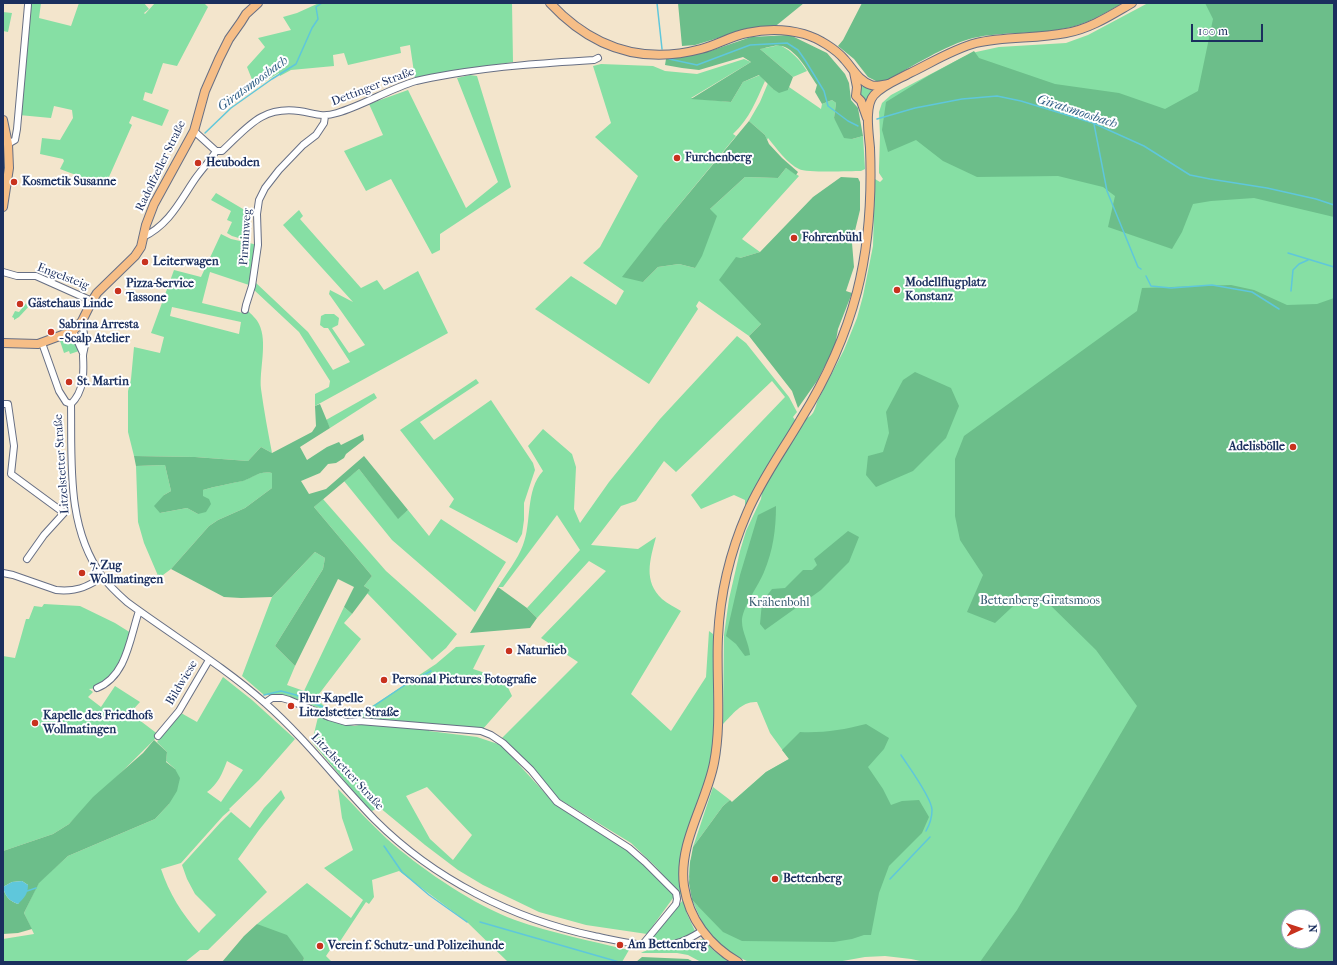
<!DOCTYPE html>
<html>
<head>
<meta charset="utf-8">
<style>
	body { margin:0 }
	#map { position:relative; width:1337px; height:965px; overflow:hidden; background:#f3e5cc; font-family:"IM FELL French Canon",serif }
	canvas { display:block }
	.frame { position:absolute; inset:0; border:4px solid #1b2f5e; pointer-events:none }
	.north { position:absolute; left:1281px; top:909px; width:40px; height:40px; box-sizing:border-box; background:#fff; border:1px solid #a4acbf; border-radius:50%; rotate:87deg; font-size:11px; font-weight:700; line-height:16px; text-align:center; color:#1b2f5e }
	.north::after { content:''; display:block; margin:auto; width:14px; height:18px; background:#c8321e; clip-path:polygon(50% 0,100% 100%,50% 72%,0 100%) }
	.scale { position:absolute; left:1191px; top:24px; width:72px; height:18px; box-sizing:border-box; border:2px solid #1b2f5e; border-top:0; padding-left:5px; font-size:12px; line-height:14px; white-space:nowrap; color:#1b2f5e; -webkit-text-stroke:3px #fff; paint-order:stroke }
</style>
</head>
<body>
<div id="map">
<canvas width="1337" height="965"></canvas>
<div class="frame"></div>
<div class="north">N</div>
<div class="scale">100 m</div>
</div>
<script>
const ctx = document.querySelector('canvas').getContext('2d');
ctx.lineJoin = 'round';
function fillPath(path, color) { ctx.fillStyle = color; ctx.fill(path, 'evenodd'); }
function strokePath(path, color, width, dash) { ctx.strokeStyle = color; ctx.lineWidth = width; ctx.lineCap = dash ? 'butt' : 'round'; ctx.setLineDash(dash || []); ctx.stroke(path); }
function write(font, color, halo, rows, align = 'center') {
  ctx.font = font + ' "IM FELL French Canon",serif'; ctx.lineWidth = 4; ctx.setLineDash([]); ctx.textBaseline = 'middle'; ctx.strokeStyle = halo; ctx.fillStyle = color; for (const [text, x, y, turn = 0] of rows) {
    ctx.save(); ctx.translate(x, y); ctx.rotate((+turn || 0) * Math.PI / 180); ctx.textAlign = isNaN(turn) ? turn : align; if (halo) ctx.strokeText(text, 0, 0); ctx.fillText(text, 0, 0); ctx.restore();
  }
}
const green = new Path2D(`
	M29 3H41L39 18 71 26 79 3H144L149 9 144 13 145 14 155 3H204L208 7 177 66 163 63 152 94 145 92 143 100 169 110 162 126 132 116 129 123 132 125 105 186 60 169 64 161 63 159 40 154 42 138 60 140 73 118 72 110 54 106 51 118 19 115Z
	M319 3H512L513 62 481 67 415 79 410 45 400 47 401 53 348 65 344 53 333 55 334 66 291 70 280 76 279 73 255 87 247 67 265 47 258 38 291 30 283 17 297 13Z
	M1148 3H1334V934L1309 962H925L911 959 885 956 865 957 837 962H749L734 955 717 941 703 924 692 900 698 906 695 887 689 877 690 861 717 819 732 802 766 772 789 759 770 733 757 702C742 701 733 714 723 724L724 635 729 599 740 551 746 531 761 499 762 492 805 419C813 416 815 410 817 402L844 350 857 318 863 296 873 246 875 179 880 182 883 179 879 173V168L880 136 879 112 882 103 891 95 963 57 976 52 999 47 1066 43 1088 35ZM1289 917H1313V941H1289Z
	M3 12 12 13 8 32 3 31Z
	M780 45C793 52 799 59 807 71L793 77 760 49Z
	M744 59 751 62 691 98 731 102 743 82 760 75 765 81C756 101 750 118 733 134L736 136 665 222 643 282 658 267 679 264 695 268 710 209 745 177 778 178 786 168 799 176 742 239 760 252 740 258 761 324 749 336 699 301 696 306 698 309 649 384 535 309 571 276 616 305 624 291 583 263 600 247 638 176 595 137 611 123 593 66 601 64 653 66 665 71 697 74Z
	M470 75 477 76 511 187 440 234V250L432 254 391 179 366 191 344 151 383 135 369 104 408 90 466 208 498 182 457 78Z
	M768 83 773 89 788 90 789 87 821 109 822 104 832 100 836 103 834 118 852 139 863 136 865 169 861 171C850 171 806 173 799 169 788 164 776 148 768 138L767 140 765 135 749 121 760 102Z
	M858 93a7 7 0 1 1 14 0a7 7 0 1 1-14 0Z
	M216 193 248 212 250 218 242 239 232 236 227 233 232 222 227 220 231 211 211 200Z
	M299 210 303 216 300 219 361 288 377 280 384 290 418 271 448 333 315 406V394L329 387 330 381 299 332 253 289 255 282 308 332 333 370 350 362 328 328H324L320 325 321 316 325 314H334L339 318 338 325 332 328 349 353 365 345 329 294 330 290 353 302 283 225Z
	M221 234 231 239 258 245 252 286 210 272 202 303 243 313 247 310C251 314 257 319 259 324 268 342 259 370 261 389 264 411 268 432 272 453L261 447 248 461 195 457 134 456 128 432V391L131 379 134 347 160 353 164 337 151 333 174 270 201 277ZM172 307 241 322 239 334 170 316Z
	M28 301 32 303 19 317 14 320V318L12 317 15 311 19 312Z
	M737 336 746 343 789 397 797 412 793 417 797 423 745 510V500L734 495 701 509 691 495 785 397 772 381 676 472 664 461 636 501 621 506 591 545 638 549 656 537C650 560 643 581 662 599 668 604 675 607 681 611L631 694 671 731 706 677 709 631 713 634 714 740 711 761 681 876V895L655 866 631 843 559 799 532 769 500 740 578 662 541 638 606 571 589 561 537 618 527 608 580 550 557 515 503 587H498C506 574 518 559 523 545 532 523 525 490 543 471L528 446 543 429 572 454 576 467 574 509 580 523 609 482 660 419Z
	M70 337 74 338 79 351 70 354 69 351 64 353 60 341Z
	M476 379 479 383 420 422 434 440 491 400 533 463 535 470 524 503V520L522 534 517 543 449 507 454 499 400 430Z
	M374 393 377 398 330 428 326 420Z
	M165 465 171 491 164 495 160 513 187 508 198 514 203 496V490C216 486 229 484 242 481 255 477 257 471 272 473V488L245 508 218 520 209 526 171 569 159 578 144 543 138 522 136 466Z
	M359 469 398 518 408 510 429 536 441 519 506 562 475 612 392 540 344 481Z
	M323 499 386 571 457 634 446 648 432 660 367 593 370 590 364 586 372 576 314 507Z
	M315 552 325 558 323 569 275 646 295 666 287 685 304 691 344 607 352 614 344 623 361 639 316 698 325 707 323 711C302 699 288 695 264 695L242 676 272 597Z
	M44 604 80 606 115 623 131 633 120 667 97 688 89 689 93 692 88 697 101 707 115 686 140 702 130 713 159 735 69 824 53 834 3 851V656L15 658 26 619H29L34 606 42 607Z
	M485 645 473 669 504 679 512 696 482 730 429 729V731L477 737 501 745 554 803 628 850 674 893 673 898 647 934 586 925 539 912 483 885 458 870 425 845 379 807 372 811 364 804 312 742 318 717 354 726 364 724 360 714 436 664 456 647ZM427 787 472 835 453 860 430 839 406 796Z
	M223 677 252 700 295 739 259 780 229 809 230 810 223 816 181 863 161 869C169 893 182 914 199 933L201 930 216 915 195 894 187 879 182 865 221 822 231 812 250 828 264 808 281 790 285 798 259 830 238 859 267 892 208 950H200L185 962H3V939L34 934 24 913 39 882 68 856 155 819 169 804 175 769 166 761 167 752 157 742 181 713 197 722ZM227 761 243 770 221 802 207 792C218 784 222 774 227 761Z
	M713 787 730 800 723 806 693 847Z
	M338 789C356 807 374 828 394 845 426 872 474 905 515 920 552 933 590 941 629 950L622 962H508L467 922 399 871 372 880 374 897 369 904 366 902 335 949 332 947 326 956 332 962H303L304 958 257 924 307 883 351 918 363 900 324 868 353 850 342 818Z
	M683 900 687 914 695 931 689 938 663 943 650 941 657 930Z
	M703 939 713 950 729 962H701L688 955 677 953H641C650 947 665 951 675 949 685 947 693 941 703 939Z`);
const forest = new Path2D(`
	M678 3H804L772 29H748L695 45 682 46Z
	M862 3H1123C1105 13 1087 24 1067 28 1036 35 1004 31 973 38 946 45 911 67 886 81L880 83 868 77 854 59 838 46 843 40Z
	M1205 3H1334V217L1254 198 1211 201 1193 204 1182 232 1172 249 1108 227 1115 196 1103 187 1058 176 977 177 943 161 916 140 888 152 882 130 886 102 928 76 974 51 979 58 1055 84 1119 93 1165 109 1198 91 1213 19Z
	M790 35 827 53 845 74 849 83 851 100 858 108 863 136 852 139 844 138 834 118 836 103 832 100 822 104 815 92 817 85C808 72 798 51 782 46 776 44 766 48 760 49L793 77 788 90 779 93 773 89 759 75 743 82 731 102 691 99 751 62 743 57 699 70 682 68 665 65 666 59 710 51 751 37Z
	M749 121 765 135 769 144 782 158 798 172 796 175 786 168 778 178 745 177 710 209 717 216 702 256 695 268 679 264 658 267 643 282 622 277 665 222Z
	M841 177 858 178 860 182V210L852 243 854 267 846 291 852 293 838 329 835 346 817 381 798 408 792 391 749 336 761 324 719 280 736 257 740 258 760 252 813 197Z
	M1231 285 1254 290 1287 305 1317 304 1334 298V962H980L1017 910 1137 706 1096 650 1045 600 1025 595 995 623 967 612 983 575 960 540 955 516V459L964 436 1137 311 1142 288ZM1289 917H1313V941H1289Z
	M915 372 951 388 959 406 946 438 913 471 876 487 866 475 868 456 883 452 889 433 886 412 903 380Z
	M320 404 330 428 300 447 307 460 327 447 339 442 341 445 363 434 364 440 346 454 344 458 336 463 328 464 320 473 301 481 309 494 326 489 364 456 408 510 398 519 359 469 314 507 372 576 364 586 370 590 352 614 344 607 354 587 338 579 295 666 275 646 323 569 325 558 315 552 272 597 241 598 224 597 171 569 209 526 218 520 245 508 272 488V473C258 471 255 477 243 481 229 484 216 486 203 490V496L209 499 211 504 206 512 198 514 187 508 160 513 154 506 164 495 171 491 165 465 136 466 134 456 195 457 248 461 261 447 272 453 312 432 316 426 315 406Z
	M776 506C776 529 773 551 764 572 759 585 741 609 742 622 742 632 749 643 750 655L745 656 736 644 726 636 740 575 758 515Z
	M848 531 859 537 849 562 821 590 765 630 760 624 762 602 772 589 785 588 803 570H812L817 565 814 559Z
	M498 587 527 608 537 618 530 628 470 633Z
	M866 724 889 738 884 749 868 767 883 789 891 805 902 801 919 800 929 817 922 833 889 866 879 893 871 935H864L852 939 834 942 742 941 723 932 692 900 689 883 690 863 693 847 723 806 730 800 732 802 766 772 789 759 782 750 800 732C823 733 843 730 866 724Z
	M154 740 167 752 166 762 175 769 180 778 177 791 169 804 155 819 68 856 39 883 24 913 32 929 18 933 3 934V887C5 896 9 901 18 904L28 885 22 881 12 882 3 887V851L53 834 69 824 93 797 143 753Z
	M257 924 287 935 304 958 303 962H222L244 936Z
	M642 957 688 959 694 962H636Z`);
const water = new Path2D(`
	M22 881 28 885C28 894 24 898 18 904 9 901 5 896 3 887L12 882Z`);
const stream = new Path2D(`
	M657 3 662 49
	M669 59 697 65 750 45 787 43 798 50 805 60 824 91 828 106 848 121 858 126
	M877 119 915 108 962 99 997 96 1021 101 1093 123 1144 146 1190 175 1210 179 1267 188 1316 199 1334 205
	M1094 124 1107 191 1138 267 1141 269
	M205 133 231 108 272 79 296 64 312 28 318 19 316 7 322 3
	M1288 253 1334 267
	M1146 276 1151 286 1171 288 1212 285 1252 292 1279 309
	M1291 291 1293 270 1299 264 1308 260
	M264 695 281 691 296 695 332 711 350 717
	M362 714 405 685 431 671
	M901 755C908 766 932 798 932 810 932 818 930 824 926 831
	M384 846 402 872 429 895 467 922
	M890 879 930 837
	M27 891 36 888
	M480 922 619 962`);
const minor = new Path2D(`
	M194 131 216 151
	M8 144 15 140 17 129 28 5
	M143 237C169 225 180 201 195 179 202 169 210 161 216 151H222C247 128 261 106 299 111 314 113 321 118 337 113 364 105 389 89 416 81 428 78 440 76 452 74 499 66 546 63 594 60L598 58
	M3 272 17 276H36L92 301
	M245 310 246 305 252 286 258 245 257 214 259 200 265 188 279 170 303 145 316 135 324 123 325 116
	M73 331 83 353
	M42 343 59 391 66 402 71 404
	M3 404H8L14 446 11 474 64 513
	M71 404C72 461 66 527 102 576 109 586 118 594 127 602 173 636 222 665 265 703 305 738 338 782 375 820 434 879 513 919 594 936 619 941 653 950 677 943 686 941 694 936 702 931
	M71 404C84 391 84 374 83 356 83 352 85 348 85 344 85 337 83 329 82 321
	M27 559 44 535 64 513
	M3 573 13 575 56 590C74 592 88 588 102 576
	M97 688C127 676 130 637 139 611
	M265 703 272 698H282L289 700 329 717 346 722 359 721 481 731 491 735 503 743 531 770 557 802 629 848 645 862 676 893 677 899 676 904 643 944
	M158 736 179 711 209 660`);
const major = new Path2D(`
	M550 3C591 47 641 65 701 49 717 45 731 36 747 33 765 29 786 29 804 34 818 38 836 49 845 60 853 69 859 81 871 85 875 87 883 85 888 84
	M854 72 857 87 856 96 861 101 867 118
	M3 120 8 144 9 168 3 207
	M3 343 38 344 73 331 82 321 92 301 97 293 135 256 141 247 146 225 154 204 194 131 205 91 219 59 229 39 241 22 246 14 258 3
	M738 962C709 945 689 919 684 886 678 843 706 804 714 763 722 722 716 679 718 637 720 595 730 552 747 513 761 480 783 450 801 419 826 379 845 338 857 292 869 245 872 197 870 148 869 135 864 106 874 95 883 85 899 79 910 73 931 63 953 49 976 43 1005 36 1036 39 1066 33 1090 29 1111 15 1132 3`);
const markers = [
	[677,158,4,"#c8321e"],
	[198,163,4,"#c8321e"],
	[14,182,4,"#c8321e"],
	[794,238,4,"#c8321e"],
	[145,262,4,"#c8321e"],
	[897,290,4,"#c8321e"],
	[118,291,4,"#c8321e"],
	[20,304,4,"#c8321e"],
	[51,332,4,"#c8321e"],
	[69,382,4,"#c8321e"],
	[1293,447,4,"#c8321e"],
	[82,573,4,"#c8321e"],
	[509,651,4,"#c8321e"],
	[384,680,4,"#c8321e"],
	[291,706,4,"#c8321e"],
	[35,723,4,"#c8321e"],
	[775,879,4,"#c8321e"],
	[620,945,4,"#c8321e"],
	[320,946,4,"#c8321e"]
];
const streetNames = [
	["Dettinger Straße",373,87,-21],
	["Radolfzeller Straße",161,166,-64],
	["Pirminweg",246,237,-86],
	["Engelsteig",63,277,21],
	["Litzelstetter Straße",62,464,-94],
	["Bildwiese",182,683,-59],
	["Litzelstetter Straße",347,772,47]
];
const poiNames = [
	["Furchenberg",685,158],
	["Heuboden",206,163],
	["Kosmetik Susanne",22,182],
	["Fohrenbühl",802,238],
	["Leiterwagen",153,262],
	["Modellflugplatz",905,283],
	["Konstanz",905,297],
	["Pizza-Service",126,284],
	["Tassone",126,298],
	["Gästehaus Linde",28,304],
	["Sabrina Arresta",59,325],
	["- Scalp Atelier",59,339],
	["St. Martin",77,382],
	["Adelisbölle",1285,447,"right"],
	["7. Zug",90,566],
	["Wollmatingen",90,580],
	["Naturlieb",517,651],
	["Personal Pictures Fotografie",392,680],
	["Flur-Kapelle",299,699],
	["Litzelstetter Straße",299,713],
	["Kapelle des Friedhofs",43,716],
	["Wollmatingen",43,730],
	["Bettenberg",783,879],
	["Am Bettenberg",628,945],
	["Verein f. Schutz- und Polizeihunde",328,946]
];
const parkNames = [
	["Bettenberg-Giratsmoos",1040,601],
	["Krähenbohl",779,603]
];
const waterNames = [
	["Giratsmoosbach",253,84,-36],
	["Giratsmoosbach",1077,112,18]
];
fillPath(green, '#86dfa4');
fillPath(forest, '#6cbe8a');
fillPath(water, '#5fc7db');
strokePath(stream, '#5fc7db', 1.5);
strokePath(minor, '#676f84', 8);
strokePath(major, '#676f84', 10);
strokePath(minor, '#fff', 6);
strokePath(major, '#f6be87', 8);
for (const [x, y, r, color] of markers) { const dot = new Path2D(); dot.arc(x, y, r, 0, 2 * Math.PI); ctx.fillStyle = color; ctx.fill(dot); strokePath(dot, '#fff', 1.5); }
write('12px', '#1b2f5e', '#fff', streetNames);
write('bold 12px', '#1b2f5e', '#fff', poiNames, 'left');
write('12px', '#365b70', '#fff', parkNames);
write('italic 13px', '#2f5d84', '#fff', waterNames);
</script>
</body>
</html>
